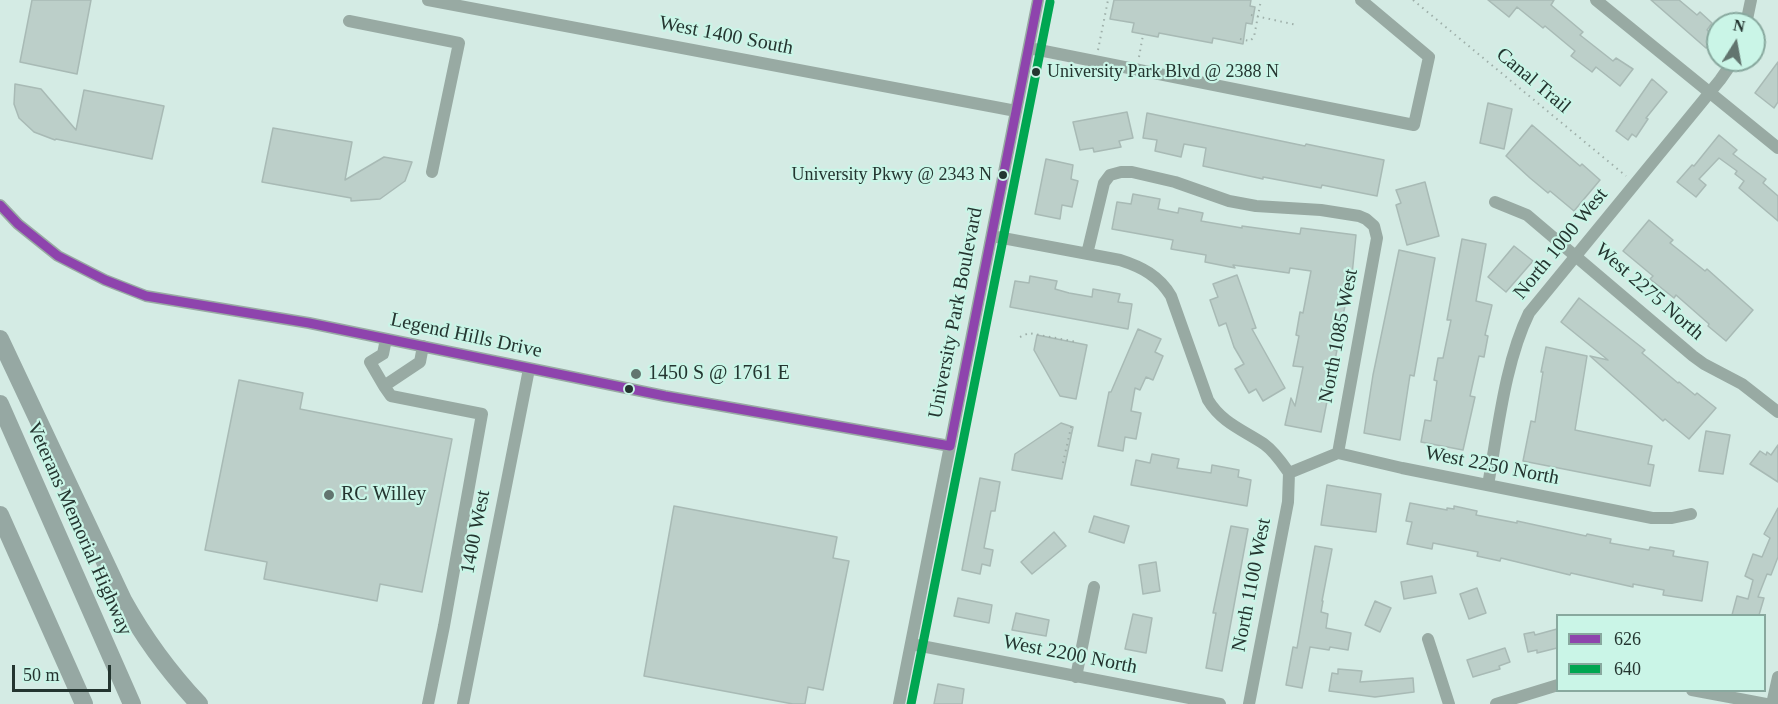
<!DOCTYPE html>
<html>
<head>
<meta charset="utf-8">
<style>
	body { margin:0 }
	#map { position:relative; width:1778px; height:704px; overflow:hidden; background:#d4ebe4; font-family:"Times New Roman",serif }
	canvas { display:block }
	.legend { position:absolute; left:1556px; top:614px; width:210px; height:78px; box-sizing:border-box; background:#caf5e7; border:2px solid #88a89e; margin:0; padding:8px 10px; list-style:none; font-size:18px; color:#243530 }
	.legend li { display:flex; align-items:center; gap:12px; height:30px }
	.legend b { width:30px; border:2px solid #88a89e }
	.north { position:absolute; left:1706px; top:12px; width:60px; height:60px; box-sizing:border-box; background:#caf5e7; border:2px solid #88a89e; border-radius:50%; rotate:11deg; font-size:16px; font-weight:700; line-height:24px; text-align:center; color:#243530 }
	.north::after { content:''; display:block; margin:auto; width:21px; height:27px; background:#62756f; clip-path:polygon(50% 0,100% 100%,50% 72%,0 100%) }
	.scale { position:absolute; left:12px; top:665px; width:99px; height:27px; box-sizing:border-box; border:3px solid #243530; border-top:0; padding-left:8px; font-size:18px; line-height:21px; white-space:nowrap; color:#243530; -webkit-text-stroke:4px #caf5e7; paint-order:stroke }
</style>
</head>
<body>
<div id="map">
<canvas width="1778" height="704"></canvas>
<ul class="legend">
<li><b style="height:8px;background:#8e44ad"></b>626</li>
<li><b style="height:8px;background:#00a651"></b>640</li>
</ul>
<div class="north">N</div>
<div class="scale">50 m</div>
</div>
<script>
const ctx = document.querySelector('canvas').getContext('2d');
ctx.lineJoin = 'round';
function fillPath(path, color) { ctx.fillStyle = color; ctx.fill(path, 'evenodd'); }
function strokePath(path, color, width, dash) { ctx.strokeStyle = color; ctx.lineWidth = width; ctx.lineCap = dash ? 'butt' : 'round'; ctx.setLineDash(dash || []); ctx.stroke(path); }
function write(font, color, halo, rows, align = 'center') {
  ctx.font = font + ' "Times New Roman",serif'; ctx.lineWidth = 4.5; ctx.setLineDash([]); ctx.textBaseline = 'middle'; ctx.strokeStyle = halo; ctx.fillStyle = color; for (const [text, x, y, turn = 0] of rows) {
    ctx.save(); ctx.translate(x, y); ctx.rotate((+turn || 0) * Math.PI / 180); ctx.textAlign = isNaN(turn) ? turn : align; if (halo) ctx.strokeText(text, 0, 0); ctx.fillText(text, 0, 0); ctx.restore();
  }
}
const building = new Path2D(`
	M32 0H91L77 74 20 62Z
	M1114 0H1251L1250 6 1255 7 1252 24 1246 23 1243 44 1213 38 1212 43 1159 33 1158 37 1132 32 1134 23 1110 19Z
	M1488 0H1554L1551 5 1583 32 1580 35 1613 61 1616 58 1633 69 1620 86 1596 67 1592 72 1571 56 1575 51 1545 26 1543 28 1517 7 1509 17Z
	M1651 0H1679L1697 15 1700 12 1712 23 1707 30 1715 36 1706 48Z
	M1778 62V102L1774 108 1755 93Z
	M1652 79 1667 92 1646 118 1648 119 1636 137 1632 134 1628 140 1616 131Z
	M15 84 41 89 76 130 84 90 164 106 152 159 56 139 55 140 34 132 19 118 14 104Z
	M1488 103 1512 109 1504 149 1480 143Z
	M1127 112 1133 138 1119 141 1121 147 1094 152 1093 148 1080 150 1073 122Z
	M1147 113 1305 146 1306 144 1384 160 1377 196 1322 185 1321 188 1263 177V179L1203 166 1206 148 1184 144 1181 157 1155 151 1157 140 1143 138Z
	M1532 125 1580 166 1582 164 1600 180 1574 211 1550 191 1548 193 1530 178 1506 156Z
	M273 128 352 142 345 180 384 157 412 162 405 181 380 199 351 201V198L262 182Z
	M1719 135 1737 150 1733 154 1766 179 1763 183 1778 196V221L1739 188 1744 181 1735 174 1737 171 1719 158 1699 179 1706 185 1696 197 1677 182 1692 165 1694 166Z
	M1046 159 1073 165 1071 179 1078 181 1072 207 1062 205 1060 219 1035 214Z
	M1425 182 1439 236 1407 245 1396 205 1401 203 1396 190Z
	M1133 194 1160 199 1158 209 1178 213 1179 208 1203 213 1201 221 1242 228V226L1300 234 1301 228 1356 235 1352 275 1343 315 1342 314 1335 350H1337L1321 432 1285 425 1291 398 1295 406 1303 367 1293 366 1299 336 1296 335 1300 312 1303 313 1311 271 1290 268 1289 273 1233 265 1235 268 1205 262 1206 255 1171 249 1173 240 1112 229 1117 202 1131 204Z
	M1649 220 1673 240 1670 243 1705 271 1707 269 1753 310 1726 341 1708 326 1709 324 1676 295 1674 298 1650 279 1653 276 1623 251Z
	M1462 239 1486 244 1476 301 1492 305 1485 335 1488 336 1484 357 1479 356 1470 396 1475 397 1463 450 1421 442 1425 420 1431 421 1437 381 1434 380 1438 358H1443L1451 320H1447Z
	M1514 246 1533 261 1506 292 1488 277Z
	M1399 250 1435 258 1414 376 1410 375 1400 440 1364 433 1373 375Z
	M1237 275 1256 328 1252 329 1285 388 1263 401 1256 389 1249 393 1235 369 1244 364 1234 347 1226 323 1219 326 1210 300 1218 297 1213 284Z
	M1030 276 1057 281 1055 289 1069 293 1092 297 1093 289 1120 294 1118 302 1132 304 1128 329 1010 307 1015 281 1029 283Z
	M1579 298 1645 350 1642 353 1678 383 1679 382 1695 395 1697 393 1716 408 1689 439 1665 419 1663 421 1590 356 1608 360 1561 322Z
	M1138 329 1161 339 1155 352 1163 356 1153 380 1146 377 1140 390 1135 388 1131 411 1141 413 1136 439 1125 437 1123 451 1098 446 1109 392H1111Z
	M1037 335 1087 345 1076 399 1060 396 1034 350Z
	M1546 347 1587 356 1575 430 1652 446 1648 464 1654 465 1650 486 1523 461 1531 421 1535 422 1543 372H1541Z
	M239 380 303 393 300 409 452 439 422 592 380 584 377 601 264 579 267 562 205 550Z
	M1061 423 1073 427 1062 479 1012 470 1015 454Z
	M1706 431 1730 435 1723 474 1699 471Z
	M1778 445V482L1750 464 1760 451 1766 455 1767 452 1771 455Z
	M1152 454 1179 459 1177 468 1211 473 1212 465 1239 470 1238 477 1251 480 1247 506 1131 485 1136 460 1150 463Z
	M980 478 1000 482 995 511H991L984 548 993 550 990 566 982 564 980 574 962 570Z
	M1327 485 1381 494 1376 532 1321 525Z
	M1410 503 1447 510V508L1454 509V506L1477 511 1476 515 1517 523V521L1586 536 1587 534 1611 539 1610 543 1649 550 1650 547 1674 551 1673 556 1708 562 1702 601 1663 595 1664 590 1633 584V587L1571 573 1570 575 1501 558 1500 561 1477 556 1478 552 1433 543 1432 549 1407 544 1412 522 1406 521Z
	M674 506 837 537 833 558 849 561 823 690 808 687 805 704H793L644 676Z
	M1778 508V557L1771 575 1767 574 1758 597 1764 598 1759 615H1732L1737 596 1748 599 1753 580 1745 576 1753 554 1762 557 1770 538 1764 534Z
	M1094 516 1129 526 1124 543 1089 532Z
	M1231 526 1248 529 1222 671 1206 668 1216 613H1213Z
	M1054 532 1066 546 1032 574 1021 562Z
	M1315 546 1332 549 1322 601H1323L1321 612 1328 614 1326 628 1351 633 1348 650 1330 647 1329 650 1310 647 1302 688 1286 685 1293 647 1297 648Z
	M1156 562 1160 591 1143 594 1139 565Z
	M1432 576 1436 593 1404 599 1401 582Z
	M1477 588 1486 613 1469 619 1460 594Z
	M958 598 992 605 989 623 954 616Z
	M1375 601 1391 608 1380 632 1365 625Z
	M1016 613 1049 620 1046 636 1012 630Z
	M1133 614 1152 618 1146 653 1125 649Z
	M1557 629V648L1537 653V650L1528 652 1524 634 1534 632 1535 635Z
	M1505 648 1510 662 1499 666 1500 669 1473 677 1467 660Z
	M1338 669 1362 671 1360 682 1413 678 1414 692 1375 697 1329 691 1332 673 1338 674Z
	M938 684 964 689 962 704H934Z`);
const path = new Path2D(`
	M1413 0 1626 176
	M1251 15 1297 25
	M1240 39 1250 41 1254 37 1261 0
	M1098 50 1108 0
	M1139 57 1143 35
	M1020 337 1029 333 1077 342
	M1063 463 1072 423`);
const minor = new Path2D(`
	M428 0 1016 111
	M1596 0 1778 148
	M349 21 459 43 432 172
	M1746 24 1751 0
	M1029 48 1414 125 1429 57 1361 0
	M1495 202 1527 215 1693 356 1704 364 1742 384 1778 412
	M0 205 18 224 58 256 105 280 146 296 309 323 665 396 950 446
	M992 236 1120 260C1142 267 1159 276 1171 296L1208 400C1222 423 1243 430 1264 444 1275 452 1282 463 1289 473
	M1087 254 1104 183 1110 175 1121 172H1132L1175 182 1229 201 1256 206 1321 210 1359 216 1366 219 1374 226 1377 238 1338 453
	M423 346 420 362 384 386 391 396 482 414 444 626 428 704
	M384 386 370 362 383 354 386 339
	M1289 473 1338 453 1402 468 1652 518H1672L1691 514
	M1488 485C1498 430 1505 362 1529 313L1720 80 1734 60
	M1428 639 1449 704
	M911 644 1220 704
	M1076 677 1094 587
	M1692 690 1766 704
	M463 704 529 369
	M899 704 1038 0
	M1249 704 1288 502 1289 473
	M1496 704 1558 685
	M1772 704 1778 677`);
const highway = new Path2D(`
	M0 339 123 600C144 638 169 672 199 704
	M0 404 132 704
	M0 515 84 704`);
const bus1 = new Path2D(`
	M0 205 18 224 58 256 105 280 146 296 309 323 665 396 950 446
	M950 446 1038 0`);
const bus2 = new Path2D(`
	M911 704 1050 2`);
const markers = [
	[1036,72,5,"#243530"],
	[1003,175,5,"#243530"],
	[636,374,6,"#62756f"],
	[629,389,5,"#243530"],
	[329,495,6,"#62756f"]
];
const busNames = [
	["University Park Blvd @ 2388 N",1047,72],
	["University Pkwy @ 2343 N",992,175,"right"]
];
const streetNames = [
	["West 1400 South",726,36,11],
	["Canal Trail",1533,81,40],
	["North 1000 West",1561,244,-51],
	["West 2275 North",1649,292,41],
	["University Park Boulevard",956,313,-79],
	["Legend Hills Drive",466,336,12],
	["North 1085 West",1339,336,-79],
	["West 2250 North",1492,466,11],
	["Veterans Memorial Highway",79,529,66],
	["1400 West",476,532,-79],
	["North 1100 West",1252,585,-79],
	["West 2200 North",1070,655,11]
];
const poiNames = [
	["1450 S @ 1761 E",648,374],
	["RC Willey",341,495]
];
fillPath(building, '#bccfc9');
strokePath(building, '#a8bab5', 1.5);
strokePath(path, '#9eafa9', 2, [1.5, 4.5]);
strokePath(minor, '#98aaa3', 12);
strokePath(highway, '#96a8a3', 18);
strokePath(bus1, '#8e44ad', 9);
strokePath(bus2, '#00a651', 9);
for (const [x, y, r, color] of markers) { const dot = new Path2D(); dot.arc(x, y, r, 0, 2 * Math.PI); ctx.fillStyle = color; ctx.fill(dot); strokePath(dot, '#caf5e7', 2); }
write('18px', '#243530', '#caf5e7', busNames, 'left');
write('20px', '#243530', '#caf5e7', streetNames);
write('20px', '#243530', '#caf5e7', poiNames, 'left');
</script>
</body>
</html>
